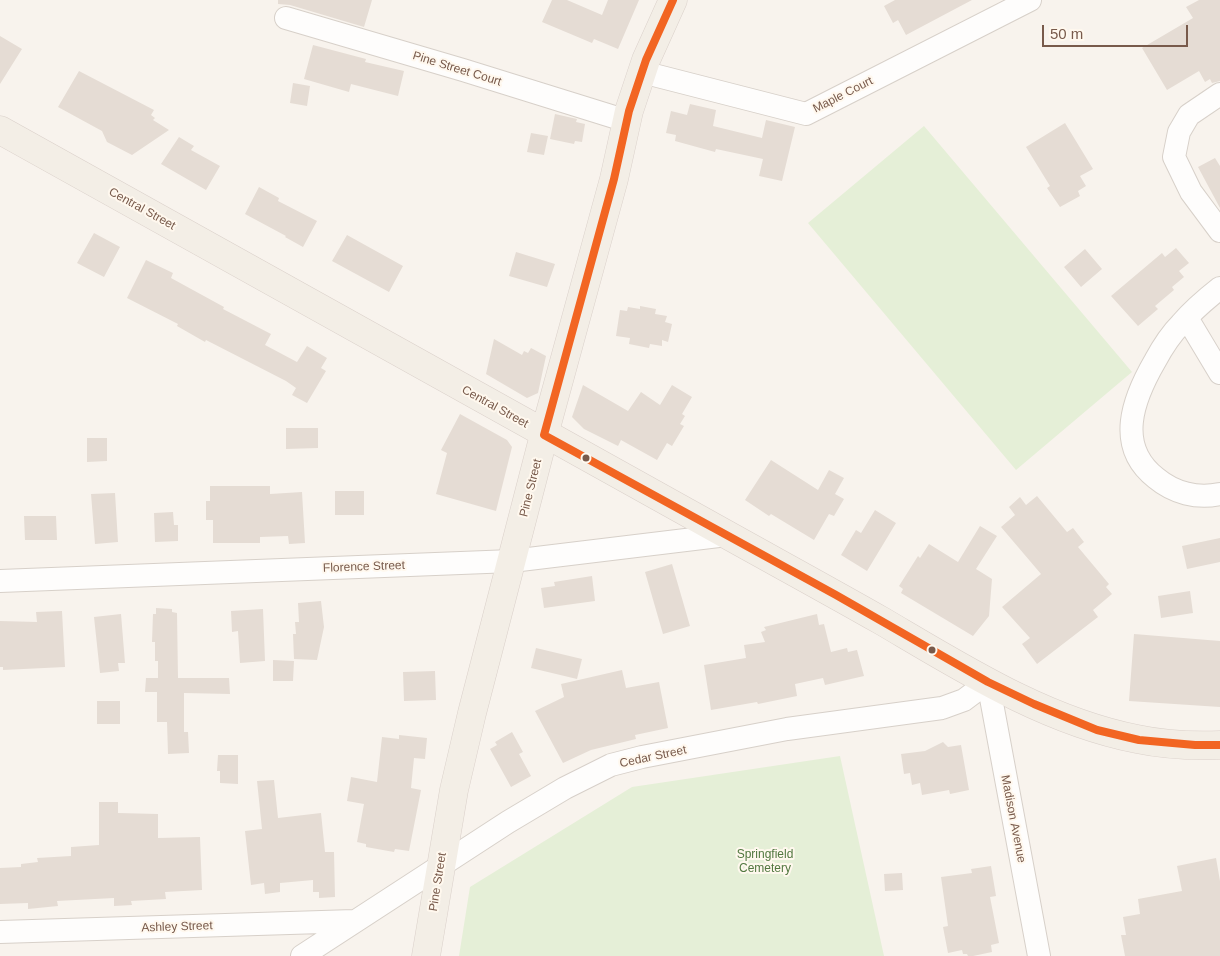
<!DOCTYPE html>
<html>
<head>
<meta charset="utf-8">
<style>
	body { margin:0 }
	#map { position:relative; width:1220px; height:956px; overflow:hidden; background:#f8f3ed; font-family:Helvetica,sans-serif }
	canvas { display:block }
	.scale { position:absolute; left:1042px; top:25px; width:146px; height:22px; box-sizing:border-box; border:2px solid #785a4b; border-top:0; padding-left:6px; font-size:15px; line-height:18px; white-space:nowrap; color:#785a4b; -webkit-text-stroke:4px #fff8ee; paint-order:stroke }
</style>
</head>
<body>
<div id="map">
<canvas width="1220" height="956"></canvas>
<div class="scale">50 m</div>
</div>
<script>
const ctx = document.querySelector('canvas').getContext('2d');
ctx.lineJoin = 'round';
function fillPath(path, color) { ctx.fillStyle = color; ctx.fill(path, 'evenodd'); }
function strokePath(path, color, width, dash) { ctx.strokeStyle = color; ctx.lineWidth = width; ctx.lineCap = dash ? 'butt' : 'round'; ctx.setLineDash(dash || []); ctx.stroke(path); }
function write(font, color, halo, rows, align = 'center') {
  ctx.font = font + ' Helvetica,sans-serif'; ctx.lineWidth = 4; ctx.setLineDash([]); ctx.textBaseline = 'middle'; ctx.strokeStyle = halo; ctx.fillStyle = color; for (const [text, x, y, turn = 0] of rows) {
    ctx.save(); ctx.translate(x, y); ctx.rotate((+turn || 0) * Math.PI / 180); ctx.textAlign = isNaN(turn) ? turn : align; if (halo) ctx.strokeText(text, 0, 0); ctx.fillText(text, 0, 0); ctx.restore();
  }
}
const green = new Path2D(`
	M924 126 1132 372 1016 470 808 223Z
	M840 756 884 956H459L470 887 632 787Z`);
const building = new Path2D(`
	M278 0H372L364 27 290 5 278 4Z
	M552 0H567L602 15 608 0H639L618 49 594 39 592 43 542 22Z
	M895 0H972L906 35 898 20 893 23 884 6Z
	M1199 0H1220V81L1212 83 1210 79 1205 82 1199 71 1167 90 1142 48 1193 18 1186 7Z
	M0 36 22 49 0 84Z
	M313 45 366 59 365 62 404 71 398 96 351 84 349 92 304 79Z
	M79 71 154 110 151 115 155 118 153 120 169 130 132 155 107 142 102 131 58 107Z
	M293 83 310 86 307 106 290 103Z
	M690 104 716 110 713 126 762 138 766 120 795 127 782 181 759 176 763 159 716 149 715 152 675 141 676 135 666 133 671 111 687 115Z
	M555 114 577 119 576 122 585 124 582 142 575 141 574 144 550 139Z
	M1065 123 1093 169 1080 176 1086 186 1078 191 1080 196 1060 207 1047 188 1050 186 1026 147Z
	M531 133 548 136 544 155 527 152Z
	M179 137 194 146 191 150 220 166 206 190 161 164Z
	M1215 158 1220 166V208L1198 167Z
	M259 187 279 198 278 201 317 221 303 247 285 237 286 236 245 214Z
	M94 233 120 247 104 277 77 263Z
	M347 235 403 266 389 292 332 261Z
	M1176 248 1189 263 1179 271 1184 277 1172 287 1174 290 1155 306 1158 309 1138 326 1111 296 1162 253 1165 257Z
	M1085 249 1102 269 1081 287 1064 267Z
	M516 252 555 264 547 287 509 276Z
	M146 260 173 273 171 278 224 307 223 309 271 334 265 345 297 362 307 346 327 358 321 368 326 371 307 403 292 395 296 388 286 381 206 340 205 342 177 326 178 324 127 298Z
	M640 306 656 309 655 314 667 316 665 322 672 324 668 342 662 340V346L650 344 649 348 629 344 630 338 616 336 620 310 627 311 628 307 640 309Z
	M494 339 522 355 524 351 528 353 531 348 546 356 538 393 527 398 486 374Z
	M583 385 628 411 641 392 660 405 672 385 692 397 682 414 685 416 680 424 684 426 672 446 667 443 657 460 621 440 618 446 584 429 572 417Z
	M460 414 507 440 512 447 496 511 436 494 447 453 441 450Z
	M286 428H318V448L286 449Z
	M87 438H107V461L87 462Z
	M771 460 818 490 829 470 844 478 835 494 844 499 834 516 829 514 814 540 771 514 769 516 745 500Z
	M210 486H270V494L302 492 305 543 289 544 288 536 260 537V543H213V520H206V501H210Z
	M335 491H364V515H335Z
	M115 493 118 542 95 544 91 494Z
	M1037 496 1067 532 1073 528 1084 542 1078 547 1109 584 1106 587 1112 594 1093 610 1098 617 1037 664 1022 644 1030 638 1002 607 1041 574 1001 527 1015 515 1009 507 1020 497 1026 505Z
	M875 510 896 523 867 571 841 555 856 530 861 533Z
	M173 512 174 525H178V541L155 542 154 513Z
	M24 516H56L57 540H25Z
	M980 526 997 536 976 569 992 579 989 616 973 636 901 593 903 589 899 586 918 556 920 558 929 544 958 562Z
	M1220 538V562L1187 569 1182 546Z
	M672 564 690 626 663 634 645 572Z
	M592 576 595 601 544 608 541 588 555 586 554 582Z
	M1190 591 1193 613 1161 618 1158 596Z
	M321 601 324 627 317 660 294 659 293 634H296L295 622H299L298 603Z
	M156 608 172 609V612L177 613 178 678H229L230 694 184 693V732H188L189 753 168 754 167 722H157V692H145L146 678H158V661H155V642H152L153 614H156Z
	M263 609 265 661 240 663 238 631 232 632 231 611Z
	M62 611 65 667 3 670V667H0V621L37 622 36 612Z
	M121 614 125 663H118L119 671 100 673 94 617Z
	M817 614 819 625 824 624 831 652 847 648 848 652 857 650 864 676 825 685 823 678 795 684 797 696 758 704 757 702 711 710 704 665 746 658 744 645 765 642 761 632 766 630 764 627Z
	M1134 634 1220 641V707L1129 701Z
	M536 648 582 659 577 679 531 668Z
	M273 660 294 661 293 681H273Z
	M622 670 626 688 659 682 668 728 635 735 636 739 591 750 563 763 535 711 564 697 561 684Z
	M435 671 436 700 404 701 403 672Z
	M97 701H120V724H97Z
	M512 732 523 752 519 754 531 776 511 787 490 749 497 745 495 742Z
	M399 735 427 738 425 759 414 758 411 788 421 790 409 851 395 849 394 852 366 847V844L357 842 364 804 347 801 351 777 377 782 382 737 399 739Z
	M943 742 948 747 961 745 969 790 950 794 949 790 922 795 920 783 912 785 910 773 904 774 901 754 925 751Z
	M218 755H238V784L220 783V771H217Z
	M274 780 278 818 321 813 325 852H334L335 897 319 898V892H313V880L280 883V892L265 894 264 883 251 885 245 831 262 829 257 781Z
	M99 802H118V813L158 814V838L200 837 202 890 165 892 166 899 131 901 132 905 114 906V898L57 901 58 906 28 909V903L0 904V868L21 867V864L38 862 37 858 71 856V847L99 845Z
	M1216 858 1220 881V956H1125L1121 935H1126L1123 917 1140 914 1138 899 1182 891 1177 866Z
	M991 866 996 896 990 897 999 943 991 945 992 952 973 956H968L967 954H963L962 950 948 953 943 927 948 926 941 877 972 873 971 869Z
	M902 873 903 890 885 891 884 874Z`);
const minor = new Path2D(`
	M286 18 463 70 627 121
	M642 72 806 114 1030 0
	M1220 94 1189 115 1179 132 1174 157 1191 192 1220 231
	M1220 288C1206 299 1193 310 1181 324 1170 335 1162 348 1155 361 1133 399 1115 446 1156 478 1174 493 1197 499 1220 494
	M1187 318 1220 373
	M0 581 512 561 727 535
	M0 932 354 921
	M302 956 508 822 565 788 611 765 642 757 787 729 942 708 964 700 988 682 1039 956`);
const major = new Path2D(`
	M0 130C236 261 470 394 706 523 765 556 824 588 882 621 962 668 1045 721 1137 739 1165 745 1192 746 1220 745
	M426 956 454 790 472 713 544 435 614 179 629 111 646 60 673 0`);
const bus1 = new Path2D(`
	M673 0 646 60 629 111 614 179 544 435 836 595 988 682 1034 704 1097 730 1139 740 1195 745H1220`);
const markers = [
	[586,458,4.5,"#785a4b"],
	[932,650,4.5,"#785a4b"]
];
const streetNames = [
	["Pine Street Court",457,69,17],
	["Maple Court",843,95,-27],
	["Central Street",142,209,29],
	["Central Street",495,407,29],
	["Pine Street",531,488,-76],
	["Florence Street",364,567,-2],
	["Cedar Street",653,757,-12],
	["Madison Avenue",1013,819,79],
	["Pine Street",438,882,-81],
	["Ashley Street",177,927,-2]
];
const parkNames = [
	["Springfield",765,855],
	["Cemetery",765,869]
];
fillPath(green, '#e5efd7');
fillPath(building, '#e5dcd4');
strokePath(minor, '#d7d0c9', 24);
strokePath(major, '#dad0ca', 29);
strokePath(minor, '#fefdfc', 22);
strokePath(major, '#f3eee6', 28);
strokePath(bus1, '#f26522', 8);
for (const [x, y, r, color] of markers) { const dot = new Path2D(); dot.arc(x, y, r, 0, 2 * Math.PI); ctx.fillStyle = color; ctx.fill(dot); strokePath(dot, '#fff8ee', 2); }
write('12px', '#785a4b', '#fff8ee', streetNames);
write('12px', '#527840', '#fff8ee', parkNames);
</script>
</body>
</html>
